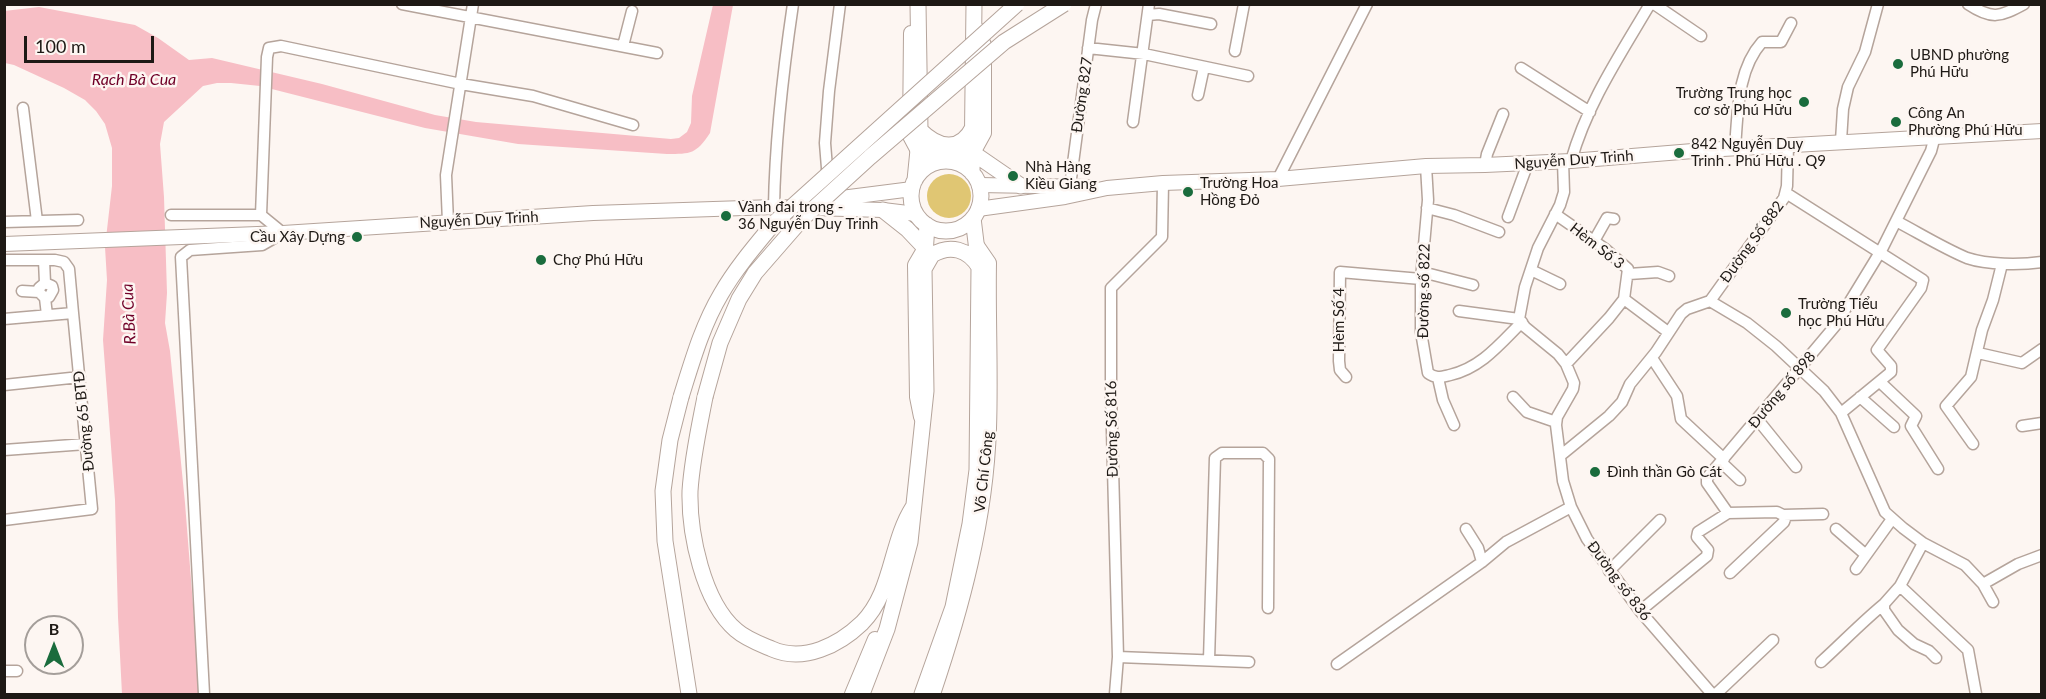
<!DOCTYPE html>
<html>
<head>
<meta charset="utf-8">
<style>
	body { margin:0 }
	#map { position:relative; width:2046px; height:699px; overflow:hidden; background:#fdf6f2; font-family:Lato,sans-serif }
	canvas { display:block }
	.frame { position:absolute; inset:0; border:6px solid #1e1915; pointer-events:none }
	.north { position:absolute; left:24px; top:615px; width:60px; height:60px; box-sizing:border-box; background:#fdf6f2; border:2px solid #a49e9a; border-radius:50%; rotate:0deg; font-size:16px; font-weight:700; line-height:24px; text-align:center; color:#1e1915 }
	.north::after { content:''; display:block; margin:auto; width:21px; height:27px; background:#1a6c3d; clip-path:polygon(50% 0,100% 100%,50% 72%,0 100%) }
	.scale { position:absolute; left:24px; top:36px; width:130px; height:27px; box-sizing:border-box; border:3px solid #1e1915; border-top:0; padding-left:8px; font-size:18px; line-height:21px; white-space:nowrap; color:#1e1915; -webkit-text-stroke:4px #fdf6f2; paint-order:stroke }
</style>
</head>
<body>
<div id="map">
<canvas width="2046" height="699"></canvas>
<div class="frame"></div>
<div class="north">B</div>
<div class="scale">100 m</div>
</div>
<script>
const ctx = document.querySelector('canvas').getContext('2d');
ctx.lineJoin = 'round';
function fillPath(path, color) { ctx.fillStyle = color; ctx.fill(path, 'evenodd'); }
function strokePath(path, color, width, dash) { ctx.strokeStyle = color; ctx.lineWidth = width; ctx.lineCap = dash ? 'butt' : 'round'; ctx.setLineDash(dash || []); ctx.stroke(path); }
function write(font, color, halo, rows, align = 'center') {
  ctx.font = font + ' Lato,sans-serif'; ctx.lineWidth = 5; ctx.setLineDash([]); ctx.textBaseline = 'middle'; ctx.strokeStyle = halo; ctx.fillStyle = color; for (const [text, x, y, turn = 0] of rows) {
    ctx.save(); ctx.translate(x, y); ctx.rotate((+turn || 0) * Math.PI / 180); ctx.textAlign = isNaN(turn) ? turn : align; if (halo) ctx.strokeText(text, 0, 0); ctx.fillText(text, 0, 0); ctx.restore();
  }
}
const green = new Path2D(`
	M927 196a22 22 0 1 1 44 0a22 22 0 1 1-44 0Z`);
const water = new Path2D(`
	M713 5H733L710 133C696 154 691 154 667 154L518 144 425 128 260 86 231 83H217L203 86 164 122 160 144 164 197 167 293 165 323 170 351 185 503 200 694H122L118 617 115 500 103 340 107 280 105 247 112 186V148L105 124 96 111 85 100 64 88 14 65 5 63 4 11 39 7 135 25 158 38 189 60 212 58 322 84 435 115 476 122 671 139 679 138 687 132 691 123 692 96Z`);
const minor = new Path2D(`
	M402 4 657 53
	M1654 4 1701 36
	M1968 4C1992 20 2000 17 2024 4
	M1148 15 1159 14 1211 24
	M623 46 632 11
	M1088 48 1144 54 1248 76
	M1235 51 1244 4
	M1521 68 1590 112
	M1198 95 1204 67
	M23 108 37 221
	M1133 122 1149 4
	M1841 141 1843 109 1848 87 1865 52 1878 4
	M1735 148C1738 112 1737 70 1762 42H1781L1791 23
	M1563 161 1564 192 1560 205 1538 248 1525 287 1519 319 1525 327 1558 354 1566 364 1574 383 1573 389 1557 417 1556 425 1563 481 1571 507 1587 539 1640 611 1712 694
	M1571 161C1587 104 1620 55 1650 4
	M1485 165 1487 154 1503 114
	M1426 166 1428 200 1421 279V332L1428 373C1436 379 1441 377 1450 375 1481 368 1500 344 1522 322
	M1278 179 1367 4
	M1070 186 1092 20 1096 4
	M1786 193 1923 280 1921 288 1877 350 1891 366V372L1841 413
	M826 200 827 168 825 143 829 91 840 4
	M774 207C775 139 783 72 793 4
	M1427 208 1454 215 1499 232
	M1555 214 1604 248 1628 269 1624 299 1668 332
	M171 215H261L283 233 262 245 190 250 181 257 204 694
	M261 215 267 57 269 48 281 46 461 84 533 96 633 125
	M1508 217 1528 163
	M1896 221C1919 233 1943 248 1967 258 1988 265 2020 265 2042 262
	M4 222 78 220
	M448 222 446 175 473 4
	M1594 241 1607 218 1614 219
	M4 260H55L64 262 69 269 73 313
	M44 260 45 283
	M1531 270 1560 284
	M1422 272 1473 285
	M1629 274 1658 272 1669 276
	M22 291 39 292
	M45 298 49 297 53 290 52 286 45 283 39 288V292L45 298 47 315
	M1710 301 1747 323 1776 346 1824 391 1841 413 1885 512 1903 528 1923 543 1965 565 1983 584 1993 602
	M1710 301 1784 198 1787 186 1788 145
	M1459 311 1519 319
	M4 319 73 313 92 509 4 520
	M1978 353 2022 363 2042 349
	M1652 358 1677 396 1681 419 1724 459
	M1566 364 1609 318 1624 299
	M1346 377 1340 370 1339 361 1340 272 1421 279
	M1438 378 1443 400 1454 425
	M1880 382 1916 416 1911 426 1938 469
	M4 385 80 377
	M1513 397 1527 412 1556 422
	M1860 397 1894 427
	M1758 420 1796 467
	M2022 426 2042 423
	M1973 444 1946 406 1971 377 1982 330 1993 300 2002 264
	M4 450 86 444
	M1560 456 1609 416 1622 402 1630 384 1656 352 1681 314 1687 309 1710 301
	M1721 462 1740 480
	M1728 513 1707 483V478L1835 326 1882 249 1931 151 1935 136
	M1783 515 1823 514
	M1466 529 1478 548 1482 562
	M1836 529 1866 555
	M1923 543 1900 586 1884 604V610L1898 630 1914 644 1929 651 1936 658
	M1856 569 1892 519
	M1609 571 1660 520
	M1983 584 2018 564 2042 555
	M1900 586 1968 650 1976 694
	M1640 611 1707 556 1708 550 1697 537 1698 532 1728 513 1777 512 1783 515 1785 519 1784 522 1730 573
	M1118 657 1249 662
	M1209 660 1215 458 1222 453H1263L1269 459 1268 608
	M1821 662C1842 643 1862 622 1884 604
	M1337 664 1482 562 1506 542 1571 507
	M4 671H17
	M1115 694 1118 657 1111 393V288L1162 237 1163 183
	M1716 694 1773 640`);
const major = new Path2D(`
	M911 33 910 136 918 151
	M973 153 984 133V45L976 28
	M979 185 1090 187
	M818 201 912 189
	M978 209 1065 197 1107 188 1163 183 1278 179 1426 166 1485 165 1571 161 1705 150 2042 131
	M4 244 283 233 593 213 774 207 883 210 916 214
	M921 417 917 397 915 265 925 248
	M852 694 875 639
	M933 694C962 608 986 520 989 428 991 373 988 318 989 263L978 247`);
const highway = new Path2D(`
	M920 130C938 148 960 153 973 127
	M918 151 946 156 973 153 1021 186
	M911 196a35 35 0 1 1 70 0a35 35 0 1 1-70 0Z
	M972 173 974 4
	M915 180 920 130 918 4
	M883 210 907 229 925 248
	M924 269 932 255C950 244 968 249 979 267
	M681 397 670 440 663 491 665 541 689 694
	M705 397C699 428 692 459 690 491 689 533 703 602 736 630 746 639 760 644 772 649 804 663 839 645 862 623 893 592 890 543 913 507
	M862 694 887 629 910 542 926 391 924 269 927 225
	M922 694 953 607 970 524 977 470 979 267 973 218`);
const highwayBridge = new Path2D(`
	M681 397C692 362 702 326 721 294 736 268 755 246 774 223L1017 4
	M705 397 720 343 739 299 755 273 802 219 870 157 1004 42 1064 4`);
const markers = [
	[1898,64,6,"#1a6c3d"],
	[1804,102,6,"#1a6c3d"],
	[1896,122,6,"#1a6c3d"],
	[1679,153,6,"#1a6c3d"],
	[1013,176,6,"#1a6c3d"],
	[1188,192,6,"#1a6c3d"],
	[726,216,6,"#1a6c3d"],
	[357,237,6,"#1a6c3d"],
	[541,260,6,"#1a6c3d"],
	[1786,313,6,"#1a6c3d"],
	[1595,472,6,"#1a6c3d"]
];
const poiNames = [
	["UBND phường",1910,55],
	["Phú Hữu",1910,72],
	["Trường Trung học",1792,93,"right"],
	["cơ sở Phú Hữu",1792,110,"right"],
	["Công An",1908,113],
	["Phường Phú Hữu",1908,130],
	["842 Nguyễn Duy",1691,144],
	["Trinh . Phú Hữu . Q9",1691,161],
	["Nhà Hàng",1025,167],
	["Kiều Giang",1025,184],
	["Trường Hoa",1200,183],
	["Hồng Đỏ",1200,200],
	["Vành đai trong -",738,207],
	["36 Nguyễn Duy Trinh",738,224],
	["Cầu Xây Dựng",345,237,"right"],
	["Chợ Phú Hữu",553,260],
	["Trường Tiểu",1798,304],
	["học Phú Hữu",1798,321],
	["Đình thần Gò Cát",1607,472]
];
const streetNames = [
	["Đường 827",1082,95,-82],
	["Nguyễn Duy Trinh",1574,160,-4],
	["Nguyễn Duy Trinh",479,220,-3],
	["Đường Số 882",1752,242,-54],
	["Hèm Số 3",1597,246,38],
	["Đường số 822",1424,291,-89],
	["Hèm Số 4",1339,320,-90],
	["Đường số 898",1782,390,-50],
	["Đường 65 BTĐ",84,421,-96],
	["Đường Số 816",1112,429,-91],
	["Võ Chí Công",984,472,-84],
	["Đường số 836",1619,581,53]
];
const waterNames = [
	["Rạch Bà Cua",134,80],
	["R.Bà Cua",129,314,-93]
];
fillPath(green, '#e0c673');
fillPath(water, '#f7bec5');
strokePath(minor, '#b5a49b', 13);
strokePath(major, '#b5a49b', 16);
strokePath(highway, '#b5a49b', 17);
strokePath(minor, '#fff', 10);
strokePath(major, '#fff', 14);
strokePath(highway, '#fff', 15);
strokePath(highwayBridge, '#b5a49b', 17, []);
strokePath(highwayBridge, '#fff', 15);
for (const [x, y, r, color] of markers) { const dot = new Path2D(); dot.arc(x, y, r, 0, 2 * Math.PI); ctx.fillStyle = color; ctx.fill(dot); strokePath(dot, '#fdf6f2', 2); }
write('15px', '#1e1915', '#fdf6f2', poiNames, 'left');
write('15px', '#1e1915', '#fdf6f2', streetNames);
write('italic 16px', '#700028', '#fdf6f2', waterNames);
</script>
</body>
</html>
